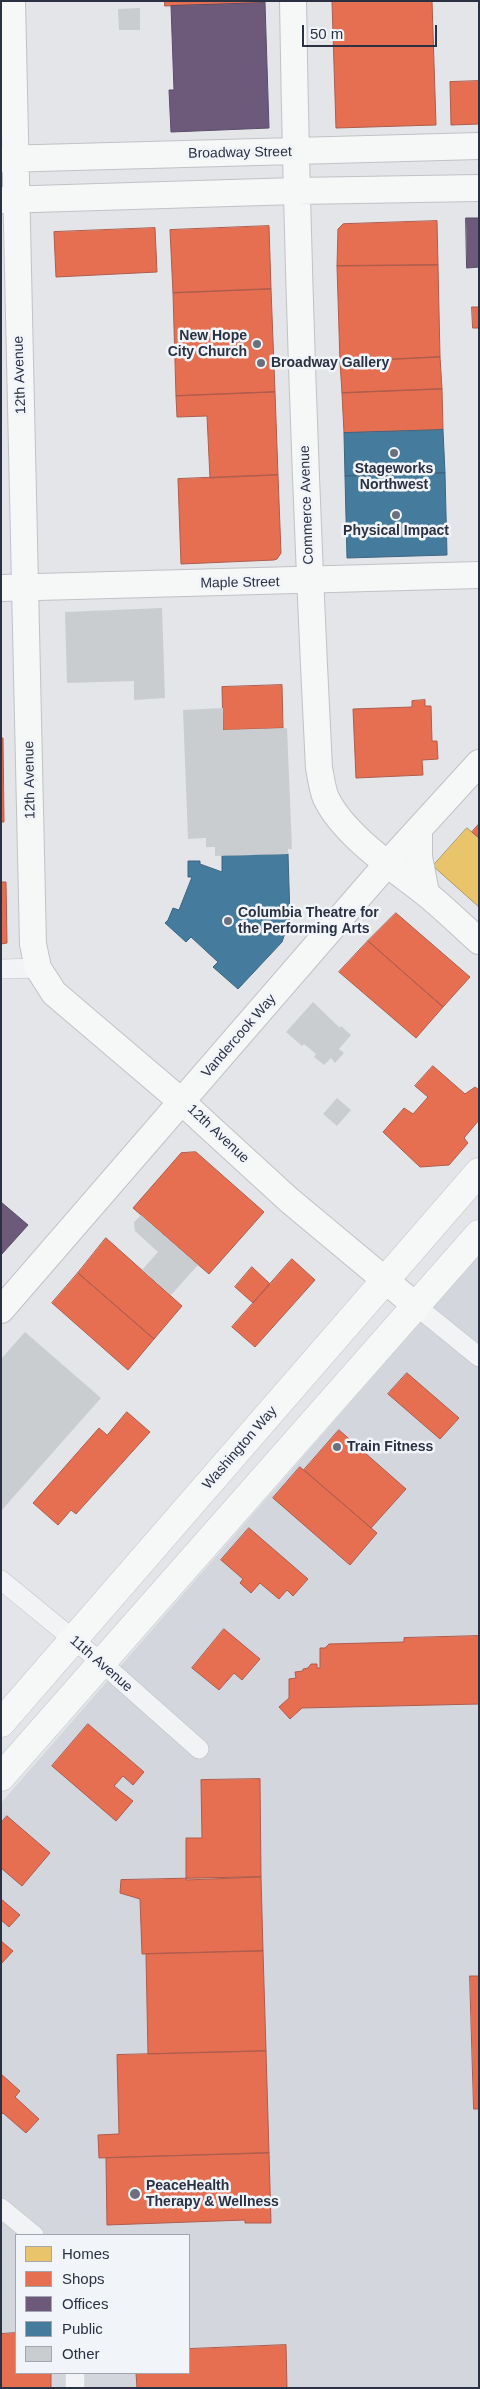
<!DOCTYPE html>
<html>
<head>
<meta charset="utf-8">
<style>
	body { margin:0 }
	#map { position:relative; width:480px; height:2389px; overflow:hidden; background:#e3e5e8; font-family:Arial,sans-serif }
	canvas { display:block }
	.frame { position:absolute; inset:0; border:2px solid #293143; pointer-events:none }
	.legend { position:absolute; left:15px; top:2234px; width:175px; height:140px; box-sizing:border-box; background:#f1f4f8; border:1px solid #a1a6b0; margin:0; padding:6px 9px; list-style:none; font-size:15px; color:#293143 }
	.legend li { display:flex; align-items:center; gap:10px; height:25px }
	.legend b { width:25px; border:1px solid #a1a6b0 }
	.scale { position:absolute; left:302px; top:25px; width:135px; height:22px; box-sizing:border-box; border:2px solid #293143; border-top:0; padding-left:6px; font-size:15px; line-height:18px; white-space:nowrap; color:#293143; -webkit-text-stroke:4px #f1f4f8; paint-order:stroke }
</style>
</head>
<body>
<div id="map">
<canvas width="480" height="2389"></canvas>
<div class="frame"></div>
<ul class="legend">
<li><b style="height:14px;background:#e9c46a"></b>Homes</li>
<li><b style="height:14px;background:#e76f51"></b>Shops</li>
<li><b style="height:14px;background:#6d597a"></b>Offices</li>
<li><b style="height:14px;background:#457b9d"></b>Public</li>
<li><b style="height:14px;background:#cacdd0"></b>Other</li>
</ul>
<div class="scale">50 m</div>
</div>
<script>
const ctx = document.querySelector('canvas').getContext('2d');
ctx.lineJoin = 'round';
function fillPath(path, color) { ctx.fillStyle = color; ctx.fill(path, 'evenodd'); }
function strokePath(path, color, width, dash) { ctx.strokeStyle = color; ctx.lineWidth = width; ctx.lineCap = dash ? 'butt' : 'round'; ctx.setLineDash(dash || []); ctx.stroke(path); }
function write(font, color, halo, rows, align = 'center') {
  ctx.font = font + ' Arial,sans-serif'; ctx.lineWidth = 5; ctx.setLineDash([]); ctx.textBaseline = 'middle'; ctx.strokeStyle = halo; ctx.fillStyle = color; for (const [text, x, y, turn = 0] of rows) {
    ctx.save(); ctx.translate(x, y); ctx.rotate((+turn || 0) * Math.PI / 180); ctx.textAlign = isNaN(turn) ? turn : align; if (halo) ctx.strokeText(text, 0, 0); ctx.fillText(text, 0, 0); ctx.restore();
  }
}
const built = new Path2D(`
	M479 1255V2388H1V1803ZM16 2235H189V2373H16Z`);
const homes = new Path2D(`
	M467 828 479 838V907L433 866Z`);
const shops = new Path2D(`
	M165 1H265V3L165 6Z
	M432 1 436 125 336 128 332 2Z
	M479 81V124L451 125 450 82Z
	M437 221 438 265 337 266 338 229 343 224Z
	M269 226 271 289 173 293 170 230Z
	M155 228 157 272 56 277 54 232Z
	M438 265 440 357 340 362 337 266Z
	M271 289 275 392 176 396 173 293Z
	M472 307H479V328H473Z
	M440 357 442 389 342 393 340 362Z
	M442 389 443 430 344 433 342 393Z
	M275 392 278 475 210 478 207 416 177 417 176 396Z
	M278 475 281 553 277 559 274 560 181 564 178 479Z
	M282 685 283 728 223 730 222 687Z
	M425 700V706H431L432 741H437L438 759 422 760 423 775 356 778 353 709 412 707V701Z
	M1 738H3L4 822H1Z
	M479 824V838L472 832Z
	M1 882H6L7 943 1 944Z
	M396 913 470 977 443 1007 368 941Z
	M368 941 443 1007 416 1038 339 972Z
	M433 1066 465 1094 475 1087 479 1090V1120L464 1138 468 1143 449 1165 420 1167 383 1132 404 1108 413 1114 428 1097 415 1086Z
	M196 1152 264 1212 209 1274 133 1208 181 1153Z
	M106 1238 182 1306 154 1339 78 1273Z
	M292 1259 315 1280 255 1347 232 1327Z
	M252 1267 270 1284 253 1303 235 1287Z
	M78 1273 154 1339 128 1370 52 1303Z
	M407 1373 459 1418 440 1439 388 1394Z
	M127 1412 150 1432 76 1514 71 1510 58 1525 33 1503 99 1428 107 1435Z
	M339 1430 406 1489 371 1528 304 1470Z
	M300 1467 377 1533 350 1565 273 1498Z
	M249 1528 308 1579 293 1596 287 1590 279 1599 260 1583 251 1593 240 1583 243 1579 221 1560Z
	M224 1629 260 1659 242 1680 234 1673 219 1690 192 1668Z
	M479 1636V1704L302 1708 290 1719 279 1707 289 1698V1679L296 1678 295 1672 303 1671V1669L308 1668 311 1664H317V1668H320V1648H325L329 1644 404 1642V1638Z
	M88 1724 144 1772 133 1785 123 1776 114 1786 133 1801 116 1821 52 1766Z
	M260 1779 261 1877 186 1880V1838H202L201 1780Z
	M7 1816 50 1853 22 1886 1 1868V1823Z
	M261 1877 263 1951 142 1954 140 1899 120 1893 121 1880Z
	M1 1899 20 1915 9 1927 1 1920Z
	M1 1941 13 1951 1 1964Z
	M263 1951 266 2051 148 2054 146 1954Z
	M470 1976H479V2109H474Z
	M266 2051 269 2153 99 2158 98 2135 119 2134 117 2055Z
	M1 2074 20 2091 15 2097 39 2119 26 2133 3 2113 1 2115Z
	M269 2153 271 2223H245V2220L107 2225 106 2158Z
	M16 2333V2373H51V2388H1V2334Z
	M286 2345 287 2388H137L136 2373H189V2349Z`);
const offices = new Path2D(`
	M265 3 269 128 171 132 169 90H174L171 6Z
	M466 218H479V267L467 268Z
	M1 1202 28 1225 1 1255Z`);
const public = new Path2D(`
	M443 430 445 473 345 476 344 433Z
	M445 473 447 555 347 558 345 476Z
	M288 854 290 918 282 942 238 989 213 967 218 962 191 937 186 942 165 923 168 920 173 908 179 910 192 877H188V861H200V864L222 872V856Z`);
const building = new Path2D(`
	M140 8V30H119L118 9Z
	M162 608 165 698 134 700V681L67 683 65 612Z
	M223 708V730L287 728 292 849H288V854L215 856V847H206V838L188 839 183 710Z
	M313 1002 340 1028 341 1026 351 1035 339 1049 344 1053 335 1063 331 1058 324 1065 314 1057 316 1054 304 1044 302 1046 286 1032Z
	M337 1098 351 1110 337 1126 323 1114Z
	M141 1215 198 1265 171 1295 142 1270 158 1252 135 1231 134 1222Z
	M25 1332 101 1398 1 1511V1359Z`);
const street = new Path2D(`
	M1 969 38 968
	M415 1305 479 1357
	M1 1580 101 1662 199 1749
	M1 2208 34 2235
	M75 2373V2388`);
const secondary = new Path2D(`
	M12 1 33 944 38 968 54 993 182 1102 289 1200 415 1305
	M293 1C297 257 306 512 319 768 321 777 322 789 326 798 343 834 393 868 424 892 443 907 461 925 479 941
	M1 159 479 146
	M1 200 296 191 479 188
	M1 588 479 575
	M419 831V857L426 893
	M1 1310 387 864 479 763`);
const primary = new Path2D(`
	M1 1723 479 1172
	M1 1777 479 1234`);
const markers = [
	[257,344,5,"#6a707d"],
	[261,363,5,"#6a707d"],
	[394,453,5,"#6a707d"],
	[396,515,5,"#6a707d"],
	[228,921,5,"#6a707d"],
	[337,1447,5,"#6a707d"],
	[135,2194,6,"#6a707d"]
];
const streetNames = [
	["Broadway Street",240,153,-1],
	["12th Avenue",20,375,-92],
	["Commerce Avenue",307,505,-92],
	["Maple Street",240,583,-1],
	["12th Avenue",30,780,-91],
	["Vandercook Way",239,1036,-49],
	["12th Avenue",218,1134,43],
	["Washington Way",240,1448,-49],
	["11th Avenue",101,1664,41]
];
const poiNames = [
	["New Hope",247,336,"right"],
	["City Church",247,352,"right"],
	["Broadway Gallery",271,363],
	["Stageworks",394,469,"center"],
	["Northwest",394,485,"center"],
	["Physical Impact",396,531,"center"],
	["Columbia Theatre for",238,913],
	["the Performing Arts",238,929],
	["Train Fitness",347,1447],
	["PeaceHealth",146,2186],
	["Therapy & Wellness",146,2202]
];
fillPath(built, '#d3d6dd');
fillPath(homes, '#e9c46a');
strokePath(homes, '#af985e', 1);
fillPath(shops, '#e76f51');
strokePath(shops, '#ae5c4d', 1);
fillPath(offices, '#6d597a');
strokePath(offices, '#594d6a', 1);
fillPath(public, '#457b9d');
strokePath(public, '#3d6582', 1);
fillPath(building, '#cacdd0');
strokePath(street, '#c0c2c6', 20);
strokePath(secondary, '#c0c2c6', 28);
strokePath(primary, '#bfc2c6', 29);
strokePath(street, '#f2f3f5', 19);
strokePath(secondary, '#f6f7f7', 26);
strokePath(primary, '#f6f7f7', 28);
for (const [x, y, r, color] of markers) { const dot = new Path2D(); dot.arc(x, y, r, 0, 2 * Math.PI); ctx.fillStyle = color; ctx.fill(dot); strokePath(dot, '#f1f4f8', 2); }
write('14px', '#293143', '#f1f4f8', streetNames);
write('bold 14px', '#293143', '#f1f4f8', poiNames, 'left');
</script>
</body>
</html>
